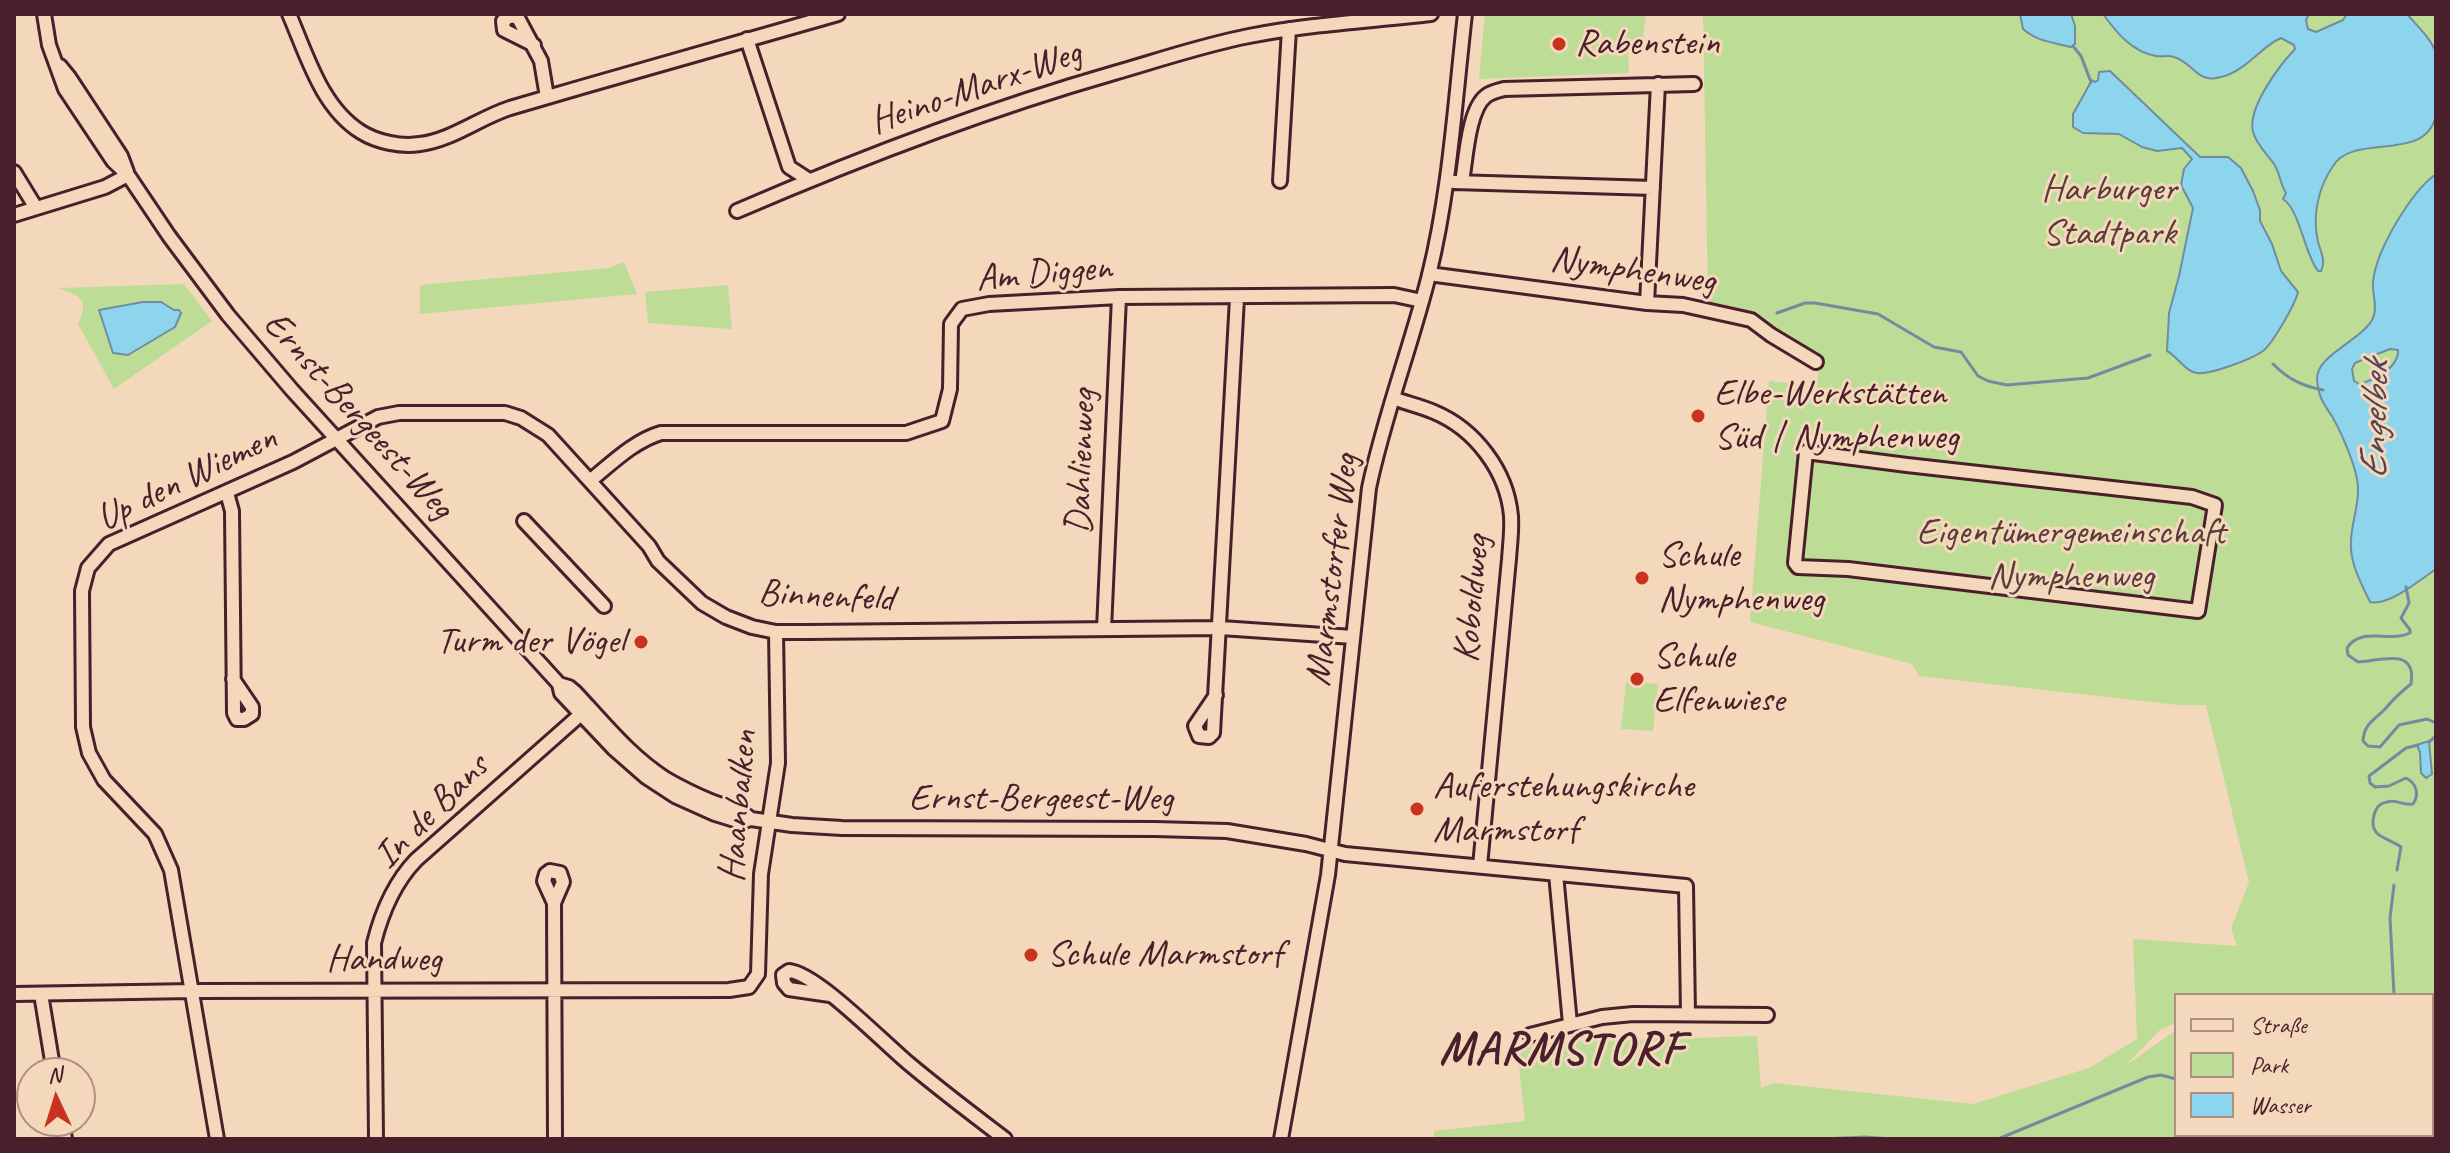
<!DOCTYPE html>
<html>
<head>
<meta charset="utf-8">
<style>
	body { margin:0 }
	#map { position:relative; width:2450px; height:1153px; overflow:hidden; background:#f4d8bb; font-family:Caveat,sans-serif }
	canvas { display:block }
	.frame { position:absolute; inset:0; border:16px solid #4a1f2b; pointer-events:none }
	.legend { position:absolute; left:2174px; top:993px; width:260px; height:144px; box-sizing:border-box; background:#f4d8bb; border:2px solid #b08e81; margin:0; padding:10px 14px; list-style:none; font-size:24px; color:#4a1f2b }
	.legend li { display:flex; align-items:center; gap:16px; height:40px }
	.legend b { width:40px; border:2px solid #b08e81 }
	.north { position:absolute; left:16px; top:1057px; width:80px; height:80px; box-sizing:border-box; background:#f4d8bb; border:2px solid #b08e81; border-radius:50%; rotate:356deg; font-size:22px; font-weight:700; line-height:32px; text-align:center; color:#4a1f2b }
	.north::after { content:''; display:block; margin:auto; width:28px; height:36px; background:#c8321e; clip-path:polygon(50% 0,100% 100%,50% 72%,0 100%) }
</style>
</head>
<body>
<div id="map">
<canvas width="2450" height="1153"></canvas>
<div class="frame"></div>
<ul class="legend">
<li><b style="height:10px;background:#f4d8bb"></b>Straße</li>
<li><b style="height:22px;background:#bddd96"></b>Park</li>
<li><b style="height:22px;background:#8cd5ed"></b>Wasser</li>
</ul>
<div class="north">N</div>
</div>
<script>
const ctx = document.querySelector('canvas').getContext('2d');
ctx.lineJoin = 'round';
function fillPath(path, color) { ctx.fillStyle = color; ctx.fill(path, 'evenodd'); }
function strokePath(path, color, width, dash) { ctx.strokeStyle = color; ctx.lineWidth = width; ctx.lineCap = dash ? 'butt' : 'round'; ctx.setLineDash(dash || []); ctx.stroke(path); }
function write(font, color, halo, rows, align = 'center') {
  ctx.font = font + ' Caveat,sans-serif'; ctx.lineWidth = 6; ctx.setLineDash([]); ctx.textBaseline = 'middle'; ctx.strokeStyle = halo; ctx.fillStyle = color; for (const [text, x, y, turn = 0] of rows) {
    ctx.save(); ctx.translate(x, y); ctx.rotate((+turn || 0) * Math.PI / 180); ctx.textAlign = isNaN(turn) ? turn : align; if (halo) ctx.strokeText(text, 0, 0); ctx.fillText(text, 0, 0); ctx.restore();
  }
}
const green = new Path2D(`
	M1485 14H1646L1643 38 1628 50 1629 73 1479 79Z
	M1703 14H2436V1139H1434V1131L1525 1121 1517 1049 1523 1046V1043L1757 1036 1761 1088 1774 1083 1973 1104 2089 1068 2137 1039 2133 939 2237 946 2231 928 2249 882 2206 705H2178L1919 676 1912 664 1750 622 1769 381 1816 386 1820 367 1750 314 1708 301ZM2176 995H2432V1135H2176V1030L2125 1066 2160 1030 2176 1023Z
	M624 262 637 294 420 314V285L609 268Z
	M184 284 212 321 114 389 78 324C90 298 80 296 58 288Z
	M728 285 732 329 648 323 645 292Z
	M1626 682 1658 684 1653 731 1621 729Z`);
const water = new Path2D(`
	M2020 14H2071L2075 26V44L2071 47C2053 42 2038 42 2023 29Z
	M2103 14H2309L2306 20 2308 29 2316 32 2343 20 2347 14H2407C2416 25 2433 40 2436 54 2439 64 2436 79 2436 90 2436 98 2438 108 2436 115 2426 164 2354 132 2333 166 2318 188 2312 216 2318 242 2321 252 2326 261 2321 271H2318C2304 253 2300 210 2283 199L2286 193C2280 184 2280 173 2274 164 2267 154 2256 144 2253 132 2247 108 2279 66 2295 49L2294 45 2281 38C2262 46 2250 66 2230 74 2196 88 2198 65 2174 57 2169 55 2161 57 2156 56 2132 52 2116 32 2103 14Z
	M2110 71 2200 157H2228L2241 168 2253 191 2260 210V221L2272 244 2281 271 2298 292C2295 305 2272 344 2263 351 2252 359 2210 375 2197 373 2186 372 2178 357 2167 351L2169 313 2179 276 2193 208 2181 185 2184 169 2192 159 2182 148 2157 151 2142 147 2119 134 2083 133 2073 127V114L2092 80 2095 82 2098 80 2099 72Z
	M2436 174V569C2420 580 2389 606 2370 602 2361 583 2349 562 2351 540 2352 520 2361 499 2357 479 2354 462 2341 432 2333 418 2324 404 2318 397 2317 379 2316 355 2363 340 2373 318 2378 307 2372 294 2373 282 2376 250 2411 192 2436 174ZM2390 349 2398 350C2399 368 2374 380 2359 384L2354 381 2352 369 2355 363Z
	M143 302H161L174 310H179L181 313 175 327 128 355 113 353 99 310Z
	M2429 741 2432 774 2426 778 2421 773 2420 752 2417 745Z`);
const stream = new Path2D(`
	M2073 46 2081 56 2091 82
	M1777 313 1805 303H1815L1878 314 1934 347 1961 352 1978 376 1988 381 2007 385 2088 378 2150 355
	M2273 364C2288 379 2302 386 2323 390
	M2406 587 2409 603 2401 618 2410 630V633C2390 643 2361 626 2347 648L2348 655 2358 662C2380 661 2417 646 2411 684 2401 692 2394 698 2386 708 2375 720 2364 723 2363 741L2368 746 2380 747 2399 725 2427 719 2436 723
	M2429 742 2436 736
	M2397 870 2401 847C2388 837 2368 838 2374 815 2376 808 2379 803 2387 802 2397 799 2404 806 2413 804 2420 794 2416 783 2406 778L2389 786 2375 787 2370 783 2369 776 2406 748 2418 745
	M2394 995 2390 918 2394 885
	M2425 1135 2428 1139
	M1823 1139 1865 1137 1891 1139
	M1998 1139 2148 1077 2161 1075 2176 1079`);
const minor = new Path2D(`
	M44 14 49 45 65 89 113 161 128 175 169 236 228 315 292 390 559 684 561 693 614 749 646 777 675 796 715 814 741 822 751 819 792 825 842 828 1155 829 1227 831 1306 844 1345 854 1686 886 1688 1014
	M289 14C307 55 321 107 361 132 377 142 401 147 420 144 452 140 479 118 510 108 619 76 728 45 838 14
	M747 39 789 167 809 180
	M534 45 504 30 503 21 511 16 518 18 541 61 547 97
	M60 66 69 77 121 156 127 172
	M14 172 36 208
	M1280 181 1289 29
	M1454 182 1653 188
	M1462 182C1466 160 1468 110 1486 96 1491 92 1497 91 1504 89L1694 84
	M737 211C860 158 985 110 1114 73 1159 60 1203 45 1249 36 1309 24 1370 21 1431 14
	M14 215 105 187 128 175
	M1429 274 1647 303 1683 305 1751 320 1771 335 1816 362
	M1647 303 1658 84
	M1393 398C1406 403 1420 406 1434 412 1475 429 1507 471 1511 516 1512 530 1510 545 1509 559L1480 866
	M1806 452 1907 465 2192 497 2215 505 2198 611 1848 569 1798 567 1795 563Z
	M591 480C612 463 634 441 661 433H906L942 421 950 389 951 324 962 309 989 304 1119 297 1394 295 1422 301
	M227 493 232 511 234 713 237 719H244L252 714V707L233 679
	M524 521 604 606
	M1104 629 1119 297
	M559 684 569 687 575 692C604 723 630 756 666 779 680 787 696 795 711 801 725 807 740 809 751 819
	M1216 695 1195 726 1199 736 1209 737 1213 733 1237 298
	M1556 874 1570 1024
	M554 903 544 881 546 874 550 871 560 873 563 882 554 903 555 1139
	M14 994 193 991 729 990 749 987 758 974 761 874 778 763 776 632
	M41 994 54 1073
	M830 995 789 989 784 983 783 975 789 971C816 973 883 1042 907 1062 939 1089 972 1114 1005 1139
	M1530 1035 1602 1017 1633 1014 1767 1015
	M62 1121 65 1139
	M217 1139 171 870 155 834 104 780 89 753 83 727 82 591 88 568 109 544 293 462 378 417 399 413H505L521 418 548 435 649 546 658 561 702 603 726 617 752 627 776 632H807L1221 628 1353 637
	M376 1139 374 943C382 911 394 883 416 860L589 707
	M1281 1139 1328 875 1369 488C1384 416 1411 347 1429 275 1450 190 1455 101 1465 14`);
const markers = [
	[1559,44,8,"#c8321e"],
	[1698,416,8,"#c8321e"],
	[1642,578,8,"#c8321e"],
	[641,642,8,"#c8321e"],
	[1637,679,8,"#c8321e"],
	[1417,809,8,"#c8321e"],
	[1031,955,8,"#c8321e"]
];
const poiNames = [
	["Rabenstein",1575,44],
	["Elbe-Werkstätten",1714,394],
	["Süd | Nymphenweg",1714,438],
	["Schule",1658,556],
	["Nymphenweg",1658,600],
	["Turm der Vögel",625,642,"right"],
	["Schule",1653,657],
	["Elfenwiese",1653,701],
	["Auferstehungskirche",1433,787],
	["Marmstorf",1433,831],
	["Schule Marmstorf",1047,955]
];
const streetNames = [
	["Heino-Marx-Weg",976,88,-19],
	["Nymphenweg",1633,271,8],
	["Am Diggen",1044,274,-5],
	["Ernst-Bergeest-Weg",358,416,48],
	["Dahlienweg",1082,462,-88],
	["Up den Wiemen",187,479,-26],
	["Marmstorfer Weg",1333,570,-83],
	["Binnenfeld",826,597,3],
	["Koboldweg",1473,599,-85],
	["Ernst-Bergeest-Weg",1041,799],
	["Haanbalken",739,806,-85],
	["In de Bans",432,812,-45],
	["Handweg",384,960]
];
const parkNames = [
	["Harburger",2109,190],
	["Stadtpark",2109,234],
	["Eigentümergemeinschaft",2071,533],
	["Nymphenweg",2071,577]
];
const waterNames = [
	["Engelbek",2376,420,-89]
];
const districtNames = [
	["MARMSTORF",1562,1051]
];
fillPath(green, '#bddd96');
fillPath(water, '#8cd5ed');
strokePath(water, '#728c9f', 2);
strokePath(stream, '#728c9f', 3);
strokePath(minor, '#4a1f2b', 18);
strokePath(minor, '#f4d8bb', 12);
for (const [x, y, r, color] of markers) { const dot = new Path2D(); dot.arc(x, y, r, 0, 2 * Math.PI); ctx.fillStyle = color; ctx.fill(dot); strokePath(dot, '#f4d8bb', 3); }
write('38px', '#4a1f2b', '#f4d8bb', poiNames, 'left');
write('38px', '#4a1f2b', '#f4d8bb', streetNames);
write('38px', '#5b3c3b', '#f4d8bb', parkNames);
write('italic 40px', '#574352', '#f4d8bb', waterNames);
ctx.letterSpacing = '2px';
write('bold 46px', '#4a1f2b', '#f4d8bb', districtNames);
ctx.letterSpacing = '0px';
</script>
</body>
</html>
